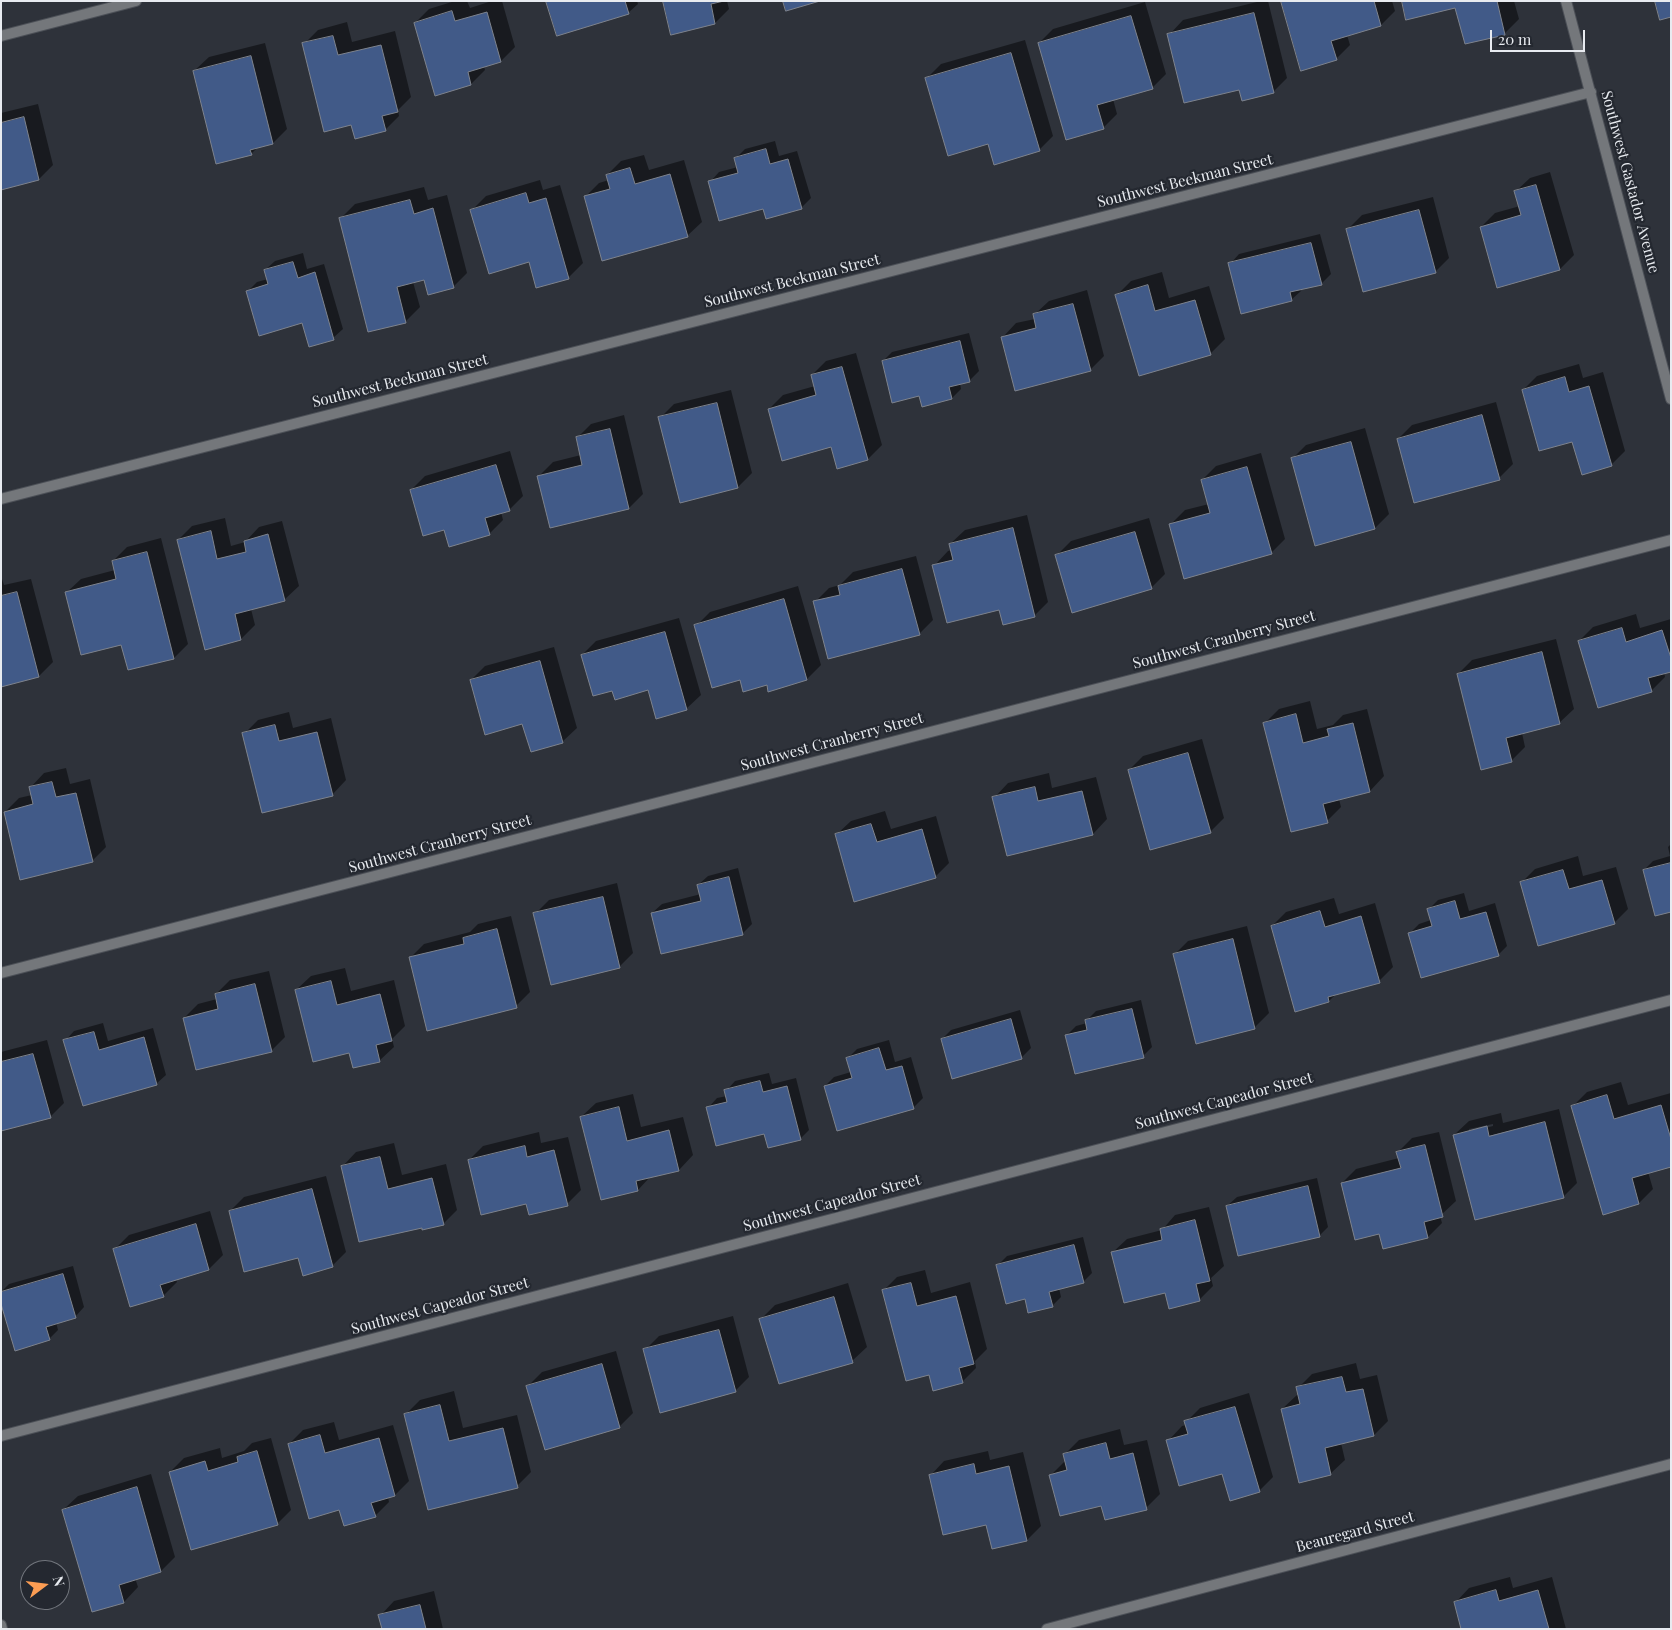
<!DOCTYPE html>
<html>
<head>
<meta charset="utf-8">
<style>
	body { margin:0 }
	#map { position:relative; width:1672px; height:1630px; overflow:hidden; background:#2e323a; font-family:"Playfair Display",serif }
	canvas { display:block }
	.frame { position:absolute; inset:0; border:2px solid #e8ebf0; pointer-events:none }
	.north { position:absolute; left:20px; top:1560px; width:50px; height:50px; box-sizing:border-box; background:#242830; border:1px solid #72767d; border-radius:50%; rotate:75deg; font-size:14px; font-weight:700; line-height:20px; text-align:center; color:#e8ebf0 }
	.north::after { content:''; display:block; margin:auto; width:18px; height:22px; background:#fc9d53; clip-path:polygon(50% 0,100% 100%,50% 72%,0 100%) }
	.scale { position:absolute; left:1490px; top:30px; width:95px; height:22px; box-sizing:border-box; border:2px solid #e8ebf0; border-top:0; padding-left:6px; font-size:15px; line-height:18px; white-space:nowrap; color:#e8ebf0; -webkit-text-stroke:4px #242830; paint-order:stroke }
</style>
</head>
<body>
<div id="map">
<canvas width="1672" height="1630"></canvas>
<div class="frame"></div>
<div class="north">N</div>
<div class="scale">20 m</div>
</div>
<script>
const ctx = document.querySelector('canvas').getContext('2d');
ctx.lineJoin = 'round';
function fillPath(path, color) { ctx.fillStyle = color; ctx.fill(path, 'evenodd'); }
function strokePath(path, color, width, dash) { ctx.strokeStyle = color; ctx.lineWidth = width; ctx.lineCap = dash ? 'butt' : 'round'; ctx.setLineDash(dash || []); ctx.stroke(path); }
function write(font, color, halo, rows, align = 'center') {
  ctx.font = font + ' "Playfair Display",serif'; ctx.lineWidth = 4.5; ctx.setLineDash([]); ctx.textBaseline = 'middle'; ctx.strokeStyle = halo; ctx.fillStyle = color; for (const [text, x, y, turn = 0] of rows) {
    ctx.save(); ctx.translate(x, y); ctx.rotate((+turn || 0) * Math.PI / 180); ctx.textAlign = isNaN(turn) ? turn : align; if (halo) ctx.strokeText(text, 0, 0); ctx.fillText(text, 0, 0); ctx.restore();
  }
}
const shadow = new Path2D(`
	M455 1H467L470 8 492 1H502L515 47 501 61 484 66 485 70 471 84 415 23 429 9Z
	M548 1H637L638 4 628 13Z
	M664 1H727L729 9 715 23Z
	M1261 1H1268L1287 78 1273 92 1240 88 1169 35 1183 20Z
	M1283 1H1392L1395 11 1381 25 1347 35 1350 45 1336 59Z
	M1403 1H1514L1519 19 1505 33 1466 43 1456 6Z
	M1145 2 1166 74 1152 88 1113 99 1117 114 1103 128 1039 43 1053 29Z
	M347 22 352 42 395 31 411 97 398 110 399 116 385 130 352 123 304 44 318 30Z
	M1025 40 1053 136 1039 150 989 142 927 78 941 64Z
	M265 43 287 129 273 143 258 147 251 154 194 71 209 57Z
	M38 104 53 165 39 179 1 188V113Z
	M775 141 779 156 797 151 811 198 801 208 764 207 710 182 719 172 738 167 736 158 745 149Z
	M644 155 649 170 684 160 702 222 687 236 585 197 599 183 609 180 607 175 621 161Z
	M1550 172 1574 255 1560 269 1481 227 1495 213 1520 206 1515 192 1530 178Z
	M540 180 543 190 560 185 583 263 569 277 530 261 472 210 486 196Z
	M424 187 428 200 447 195 467 273 453 287 425 279 413 282 420 307 405 322 341 218 355 204Z
	M1433 197 1449 258 1435 272 1348 229 1362 215Z
	M1320 234 1331 274 1321 284 1300 289 1301 291 1291 300 1230 264 1239 254Z
	M303 253 307 269 324 264 343 329 333 338 248 291 257 282 268 279 265 270 275 261Z
	M1162 272 1169 298 1209 286 1225 339 1210 354 1117 295 1131 281Z
	M1087 290 1104 356 1090 370 1002 338 1016 323 1035 319 1034 315 1049 301Z
	M969 333 979 371 970 380 960 383 961 389 952 398 923 405 920 394 883 361 892 352Z
	M856 353 882 445 868 459 832 445 769 409 783 395 815 386 812 375 826 361Z
	M1579 364 1583 378 1603 372 1625 451 1611 465 1573 440 1523 390 1537 376Z
	M731 390 752 473 738 487 680 501 660 418 674 404Z
	M1496 402 1513 464 1499 478 1398 439 1412 425Z
	M624 415 643 494 629 508 539 476 553 462 581 455 577 438 591 424Z
	M1365 428 1389 514 1375 528 1316 545 1292 459 1306 445Z
	M510 451 523 496 509 510 501 512 503 520 489 534 445 528 411 490 425 476Z
	M1261 453 1285 539 1271 553 1170 525 1185 510 1209 504 1202 480 1216 466Z
	M1027 515 1048 602 1034 616 1000 609 934 566 948 551 952 550 950 544 965 530Z
	M225 518 231 546 245 542 259 527 282 521 299 586 284 600 251 609 255 625 241 639 178 540 192 526Z
	M1149 518 1165 574 1151 588 1057 555 1071 541Z
	M161 538 188 644 174 658 122 643 66 593 81 579 115 570 113 561 127 547Z
	M916 556 933 620 919 634 815 602 829 588 840 585 853 572Z
	M1 576 4 585 31 579 53 662 39 676 1 686Z
	M798 586 821 665 807 679 769 690 767 683 741 678 696 626 710 612Z
	M1636 614 1640 628 1671 619V670L1664 672 1665 677 1651 691 1579 641 1593 627Z
	M679 618 701 695 686 709 649 689H613L582 655 596 641Z
	M1556 639 1574 709 1559 723 1522 733 1525 747 1511 761 1458 674 1472 660Z
	M554 647 577 728 562 742 471 680 485 666Z
	M1310 701 1317 729 1333 725 1343 715 1367 709 1384 776 1370 791 1339 799 1341 807 1327 821 1265 723 1279 709Z
	M289 712 293 728 331 718 346 780 332 795 244 734 258 720Z
	M1202 739 1224 818 1210 832 1129 770 1143 756Z
	M66 768 70 784 90 779 106 847 92 861 5 812 19 798 32 795 30 788 44 773Z
	M1049 773 1052 788 1096 777 1107 819 1093 834 994 798 1008 783Z
	M885 811 891 829 936 816 949 863 935 877 836 835 851 821Z
	M1671 844V911L1644 870 1653 861 1670 856 1668 847Z
	M1578 856 1583 876 1616 867 1628 909 1614 923 1521 883 1535 869Z
	M738 868 752 924 742 934 652 913 662 904 701 894 698 885 708 876Z
	M617 883 633 953 619 967 535 914 549 900Z
	M1464 893 1469 911 1495 903 1507 946 1498 955 1410 933 1419 924 1431 920 1428 910 1438 900Z
	M1334 898 1339 914 1375 903 1393 967 1379 981 1336 994 1329 1001 1272 926 1286 912Z
	M511 916 530 992 516 1006 410 958 424 944 470 932 478 924Z
	M1247 926 1269 1013 1254 1028 1174 955 1188 941Z
	M345 968 351 991 394 980 405 1026 392 1039 394 1047 379 1061 350 1051 296 990 311 976Z
	M269 971 285 1037 271 1051 184 1018 198 1004 217 999 216 994 230 980Z
	M1141 1000 1152 1047 1143 1056 1067 1035 1076 1026 1087 1023V1020L1096 1011Z
	M1020 1010 1031 1048 1021 1058 942 1039 951 1030Z
	M103 1023 108 1041 153 1028 166 1075 156 1084 65 1041 74 1031Z
	M47 1040 64 1103 50 1117 1 1130V1052Z
	M889 1040 895 1062 911 1057 923 1098 913 1108 825 1086 834 1077 851 1072 847 1059 857 1049Z
	M769 1073 772 1084 796 1078 809 1130 800 1139 765 1132 708 1108 717 1098 727 1096 726 1091 735 1081Z
	M1621 1082 1628 1105 1671 1093V1166L1648 1172 1653 1189 1639 1203 1573 1106 1587 1092Z
	M633 1094 641 1127 683 1117 693 1155 679 1170 651 1176 638 1190 581 1117 596 1103Z
	M1559 1109 1577 1183 1563 1197 1454 1135 1469 1121 1501 1113 1503 1123ZM1493 1124V1126L1469 1132V1129Z
	M539 1132 541 1143 568 1137 581 1190 567 1204 527 1202 469 1160 483 1146Z
	M1439 1132 1456 1201 1440 1216 1442 1223 1428 1237 1380 1232 1342 1183 1356 1169 1399 1158 1398 1152 1412 1138Z
	M394 1143 402 1175 446 1164 457 1210 443 1224 423 1226 342 1167 356 1152Z
	M326 1176 346 1252 332 1266 299 1256 230 1211 244 1197Z
	M1317 1178 1328 1227 1319 1236 1227 1206 1237 1197Z
	M1209 1207 1224 1266 1211 1278 1213 1286 1199 1300 1166 1291 1112 1253 1127 1239 1162 1230 1175 1215Z
	M210 1211 223 1255 209 1269 176 1279 177 1282 163 1296 115 1249 129 1235Z
	M1083 1237 1092 1273 1083 1282 1059 1288 1061 1297 1052 1306 1025 1297 997 1266 1007 1256Z
	M73 1266 84 1307 75 1317 56 1322 58 1330 49 1339 1 1300V1292L9 1284Z
	M925 1270 931 1293 970 1282 987 1349 975 1361 976 1368 962 1382 929 1373 883 1291 897 1277Z
	M848 1283 867 1347 852 1361 761 1319 775 1305Z
	M733 1316 749 1377 735 1391 645 1350 659 1336Z
	M616 1351 633 1413 619 1427 528 1386 542 1372Z
	M1356 1363 1360 1379 1377 1375 1388 1421 1374 1435 1341 1443 1345 1460 1330 1474 1282 1409 1297 1395H1299L1298 1388 1312 1374Z
	M454 1391 463 1428 517 1415 531 1472 517 1486 406 1414 420 1400Z
	M1249 1393 1273 1477 1259 1491 1223 1473 1168 1441 1182 1426 1187 1425 1186 1422 1200 1408Z
	M334 1422 339 1440 393 1425 409 1481 395 1495 388 1497 389 1502 375 1516 340 1509 289 1444 303 1430Z
	M1120 1429 1124 1445 1147 1440 1160 1494 1146 1508 1102 1504 1051 1475 1065 1461V1454L1079 1440Z
	M271 1438 291 1510 277 1524 170 1472 184 1458 220 1448 222 1458 244 1451 252 1443Z
	M988 1451 990 1460 1023 1452 1041 1526 1027 1540 987 1524 930 1476 944 1461Z
	M151 1474 175 1557 161 1571 135 1578 138 1587 124 1602 63 1510 78 1496Z
	M1510 1577 1513 1588 1552 1577 1566 1629H1462L1455 1603 1469 1588Z
	M434 1591 443 1629H383L380 1616 394 1601Z`);
const building = new Path2D(`
	M546 1H625L629 14 557 36Z
	M663 1H724L711 4 715 24 671 35Z
	M783 1H820L786 11Z
	M1281 1H1374L1381 26 1331 41 1337 60 1301 71Z
	M1402 1H1497L1505 35 1465 44 1455 8 1406 20Z
	M1655 1H1671V17L1660 20Z
	M452 11 455 21 487 12 501 62 468 72 471 85 435 96 414 23Z
	M1254 13 1274 93 1242 101 1239 90 1184 103 1167 34Z
	M1131 16 1153 89 1097 105 1104 129 1066 140 1038 43Z
	M333 36 338 55 381 45 398 112 382 116 386 131 355 139 351 125 324 132 302 43Z
	M1011 53 1040 151 994 165 988 144 948 156 925 78Z
	M251 56 273 144 250 150 252 155 216 164 193 71Z
	M24 117 39 180 1 190V123Z
	M766 149 770 164 788 159 802 209 766 219 763 209 719 221 708 181 738 173 734 158Z
	M630 168 635 184 670 174 688 237 602 261 584 196 610 189 606 175Z
	M1536 185 1560 270 1497 288 1480 227 1521 215 1514 191Z
	M526 193 529 203 546 198 569 279 536 288 529 262 489 274 470 210Z
	M410 200 414 214 433 208 454 288 428 295 424 280 397 287 406 323 368 332 339 218Z
	M1419 210 1436 273 1363 292 1346 229Z
	M1311 243 1322 285 1290 292 1292 301 1241 314 1228 263Z
	M293 262 298 278 315 272 334 340 309 347 302 323 259 336 246 291 268 284 264 270Z
	M1148 285 1155 311 1195 300 1211 355 1139 376 1115 295Z
	M1073 304 1091 371 1015 391 1001 337 1036 328 1033 314Z
	M960 341 970 382 949 387 952 399 922 407 919 396 892 403 882 361Z
	M842 367 868 460 837 469 831 447 782 461 768 409 816 395 811 375Z
	M1565 377 1569 392 1589 386 1612 466 1582 475 1572 442 1539 451 1522 390Z
	M717 403 738 488 680 503 658 417Z
	M1482 415 1500 480 1414 503 1397 439Z
	M610 429 629 509 550 528 537 476 582 465 576 437Z
	M1351 442 1375 529 1315 546 1291 458Z
	M496 465 510 511 485 518 490 535 449 547 444 530 423 536 410 490Z
	M1247 467 1272 554 1184 579 1169 524 1210 513 1201 480Z
	M1013 528 1035 617 1003 625 999 610 947 623 932 565 953 560 949 544Z
	M211 531 217 559 246 552 244 541 268 534 285 601 235 614 241 640 205 650 177 540Z
	M1135 532 1152 589 1072 613 1055 555Z
	M147 552 174 659 128 670 121 645 81 655 65 592 116 579 112 561Z
	M902 569 920 635 828 659 813 601 840 595 838 586Z
	M17 592 39 677 1 687V596Z
	M784 599 807 680 768 692 767 685 743 692 740 680 712 688 694 625Z
	M1622 628 1626 642 1662 630 1671 658V672L1648 678 1652 692 1598 708 1578 641Z
	M665 632 687 710 656 719 648 690 615 700 612 691 593 696 581 655Z
	M1542 652 1560 724 1506 738 1512 762 1481 770 1457 674Z
	M540 661 563 743 531 752 522 724 485 735 470 680Z
	M1296 714 1303 743 1329 736 1327 729 1353 723 1370 792 1323 804 1328 823 1291 832 1263 723Z
	M275 725 279 741 317 732 333 796 262 813 242 733Z
	M1188 753 1211 833 1150 850 1128 770Z
	M52 782 56 797 76 793 93 862 20 880 4 812 33 804 29 787Z
	M1035 787 1038 801 1082 791 1093 835 1007 856 992 797Z
	M871 824 877 842 922 829 936 878 854 902 835 834Z
	M1671 863V912L1655 916 1643 870Z
	M1563 870 1569 889 1602 880 1615 924 1538 946 1520 882Z
	M729 877 743 935 661 954 651 913 701 901 697 885Z
	M603 897 620 968 551 985 533 913Z
	M1455 901 1460 919 1486 912 1499 956 1421 978 1408 933 1432 926 1427 909Z
	M1320 911 1325 927 1361 916 1380 983 1328 997 1329 1002 1295 1012 1271 926Z
	M497 929 517 1008 427 1031 409 957 464 944 463 938Z
	M1233 939 1255 1029 1196 1044 1173 954Z
	M331 981 337 1005 380 994 392 1041 376 1045 380 1062 353 1068 349 1053 313 1062 295 990Z
	M255 984 272 1052 196 1070 183 1018 218 1009 215 994Z
	M1132 1009 1144 1058 1075 1074 1065 1035 1087 1030 1085 1020Z
	M1011 1019 1022 1059 952 1079 941 1039Z
	M94 1032 99 1050 144 1037 157 1085 83 1106 63 1040Z
	M879 1048 886 1070 902 1066 914 1109 837 1131 824 1086 852 1078 846 1058Z
	M33 1054 51 1118 1 1131V1062Z
	M760 1081 763 1092 787 1086 801 1140 768 1148 764 1134 716 1146 706 1107 727 1102 724 1090Z
	M1607 1095 1614 1119 1661 1105 1671 1139V1167L1632 1178 1639 1204 1603 1215 1571 1106Z
	M619 1107 627 1141 669 1130 679 1171 636 1181 638 1191 601 1200 580 1117Z
	M1545 1122 1564 1198 1475 1220 1453 1135 1487 1126 1489 1136Z
	M1425 1145 1443 1217 1424 1222 1428 1238 1383 1249 1379 1234 1355 1240 1341 1183 1401 1168 1396 1152Z
	M525 1146 527 1157 554 1150 568 1206 529 1215 526 1204 481 1215 468 1160Z
	M380 1157 388 1189 432 1178 444 1225 422 1230V1228L359 1242 341 1166Z
	M1308 1186 1320 1237 1238 1256 1226 1206Z
	M312 1189 333 1267 303 1276 298 1258 244 1272 229 1211Z
	M1195 1220 1210 1281 1196 1284 1200 1301 1169 1309 1165 1293 1124 1303 1111 1252 1162 1240 1160 1229Z
	M196 1224 209 1270 160 1285 164 1297 130 1307 113 1249Z
	M1074 1245 1084 1283 1049 1292 1053 1307 1028 1313 1025 1299 1006 1304 996 1265Z
	M63 1274 76 1318 46 1327 50 1340 15 1351 1 1304V1292Z
	M911 1283 917 1306 956 1296 974 1364 959 1368 963 1383 933 1391 929 1375 906 1381 882 1290Z
	M834 1297 853 1363 779 1384 759 1319Z
	M719 1330 736 1392 660 1413 643 1349Z
	M602 1364 620 1428 545 1450 526 1386Z
	M1342 1377 1346 1392 1363 1389 1374 1436 1325 1448 1331 1475 1299 1483 1281 1409 1300 1404 1296 1387Z
	M440 1405 449 1441 503 1428 518 1488 428 1510 404 1414Z
	M1235 1407 1260 1492 1230 1501 1222 1474 1179 1486 1166 1440 1188 1434 1184 1421Z
	M320 1435 325 1453 379 1438 395 1496 371 1503 376 1517 344 1526 339 1510 309 1519 288 1444Z
	M1106 1443 1110 1459 1133 1453 1147 1510 1105 1520 1101 1506 1060 1516 1049 1475 1067 1470 1063 1454Z
	M257 1451 278 1525 191 1550 169 1472 205 1461 208 1471 238 1462 237 1457Z
	M974 1464 976 1474 1009 1466 1027 1541 992 1549 986 1525 943 1535 929 1475Z
	M137 1487 161 1572 119 1585 124 1603 92 1612 62 1510Z
	M1496 1590 1499 1601 1538 1590 1549 1629H1461L1454 1602Z
	M420 1605 426 1629H382L378 1615Z`);
const street = new Path2D(`
	M1566 1 1671 399
	M1 36 136 1
	M1 499 1591 92
	M1 973 1671 540
	M1 1436 1671 1000
	M1 1625 2 1629
	M1047 1629 1671 1464`);
const streetNames = [
	["Southwest Beekman Street",1185,181,-14],
	["Southwest Gastador Avenue",1630,182,75],
	["Southwest Beekman Street",792,281,-14],
	["Southwest Beekman Street",400,381,-14],
	["Southwest Cranberry Street",1224,640,-15],
	["Southwest Cranberry Street",832,742,-15],
	["Southwest Cranberry Street",440,844,-15],
	["Southwest Capeador Street",1224,1101,-15],
	["Southwest Capeador Street",832,1203,-15],
	["Southwest Capeador Street",440,1306,-15],
	["Beauregard Street",1355,1532,-15]
];
fillPath(shadow, '#0007');
fillPath(building, '#415a88');
strokePath(building, '#7e838d', 1);
strokePath(street, '#4c5057', 12);
strokePath(street, '#74777b', 10);
write('15px', '#e8ebf0', '#242830', streetNames);
</script>
</body>
</html>
